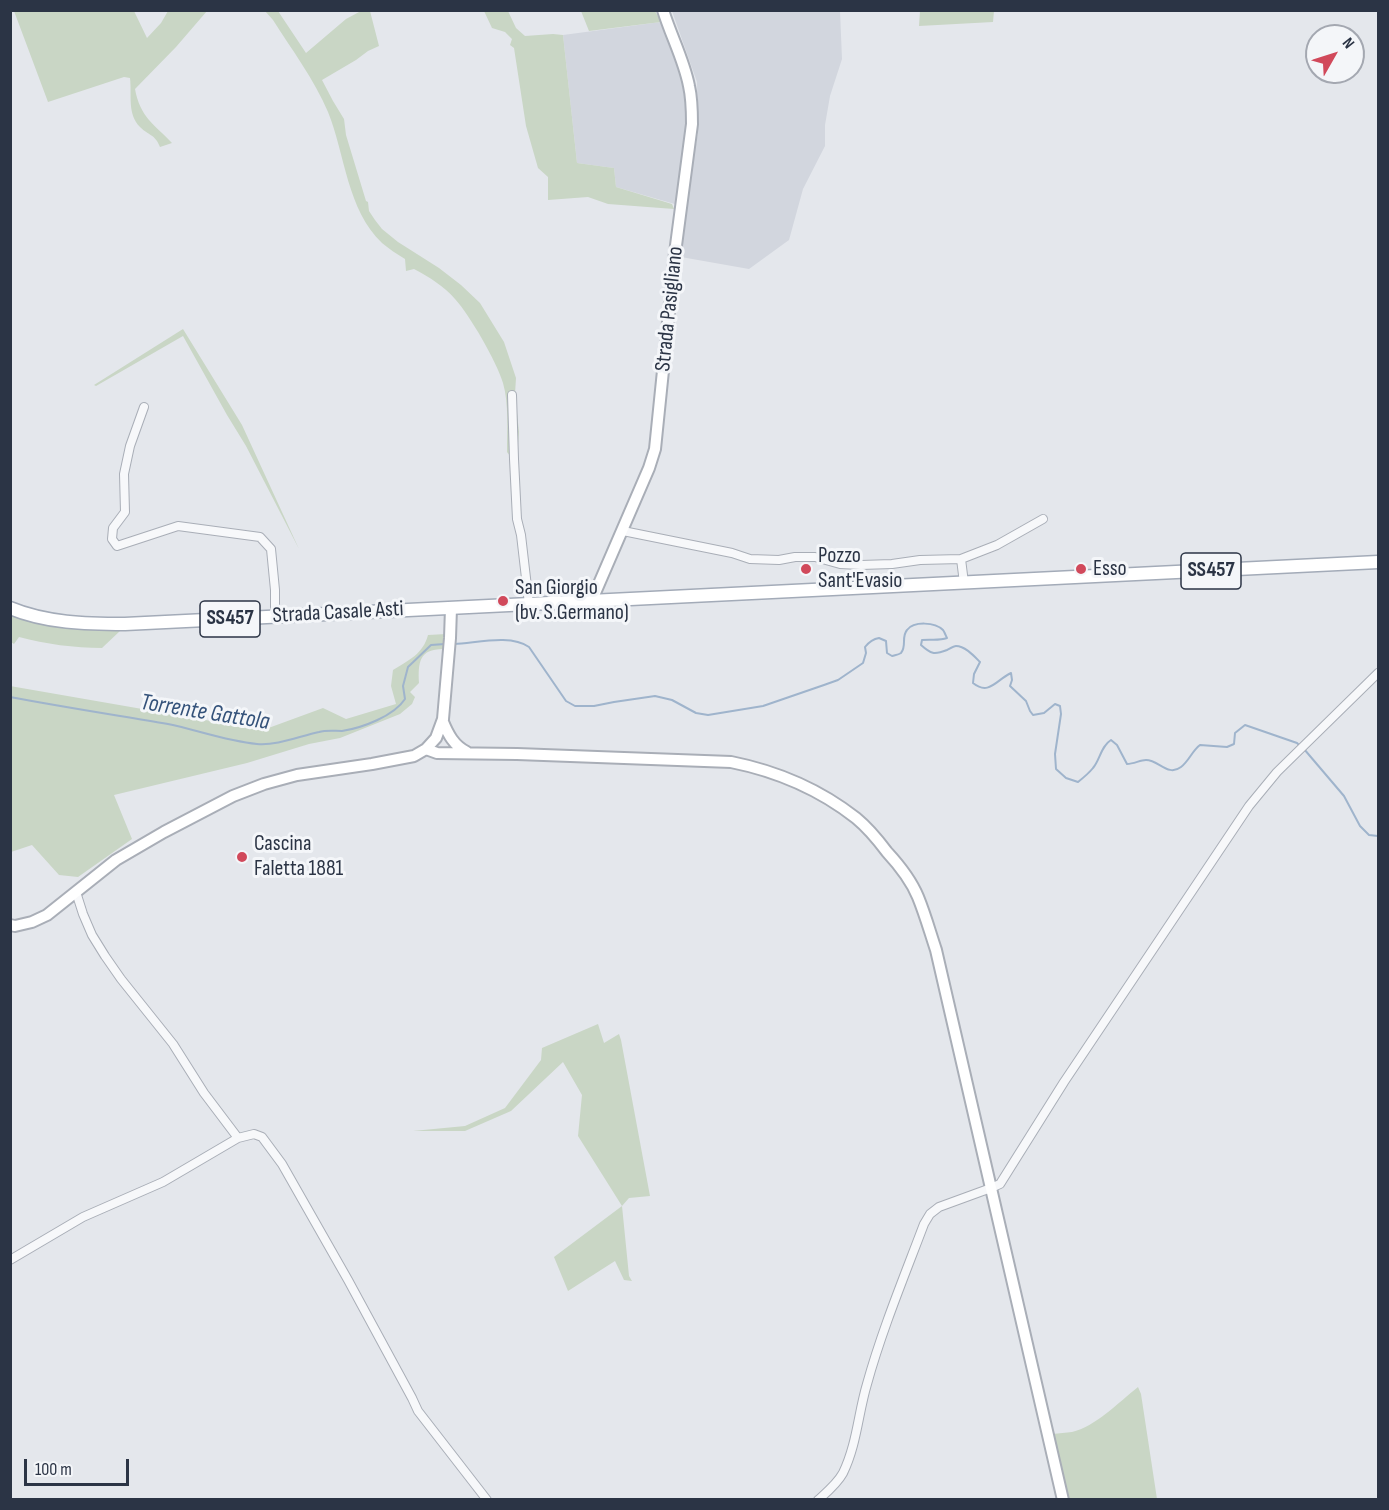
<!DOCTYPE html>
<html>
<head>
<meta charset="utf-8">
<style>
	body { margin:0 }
	#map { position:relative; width:1389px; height:1510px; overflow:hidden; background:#e4e7ec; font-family:"Sofia Sans Condensed",sans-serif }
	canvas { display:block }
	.frame { position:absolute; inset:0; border:12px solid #2b3445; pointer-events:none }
	.north { position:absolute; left:1305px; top:24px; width:60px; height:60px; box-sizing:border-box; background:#f4f6f9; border:2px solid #a4a8b1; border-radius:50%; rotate:51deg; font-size:16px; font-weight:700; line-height:24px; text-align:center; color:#2b3445 }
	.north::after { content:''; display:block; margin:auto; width:21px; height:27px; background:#d1495b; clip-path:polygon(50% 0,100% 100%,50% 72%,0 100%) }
	.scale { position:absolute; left:24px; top:1459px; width:105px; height:27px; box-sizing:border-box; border:3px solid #2b3445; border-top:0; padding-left:8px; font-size:18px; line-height:21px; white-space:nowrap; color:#2b3445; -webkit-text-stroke:4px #f4f6f9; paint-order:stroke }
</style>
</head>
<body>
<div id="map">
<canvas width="1389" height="1510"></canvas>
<div class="frame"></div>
<div class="north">N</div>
<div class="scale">100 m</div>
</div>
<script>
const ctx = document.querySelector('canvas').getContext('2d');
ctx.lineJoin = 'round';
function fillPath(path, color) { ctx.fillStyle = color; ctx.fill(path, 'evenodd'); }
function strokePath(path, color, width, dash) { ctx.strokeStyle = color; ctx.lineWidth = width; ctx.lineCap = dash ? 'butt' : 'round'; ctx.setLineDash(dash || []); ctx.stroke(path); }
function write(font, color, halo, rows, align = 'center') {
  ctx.font = font + ' "Sofia Sans Condensed",sans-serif'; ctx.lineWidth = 6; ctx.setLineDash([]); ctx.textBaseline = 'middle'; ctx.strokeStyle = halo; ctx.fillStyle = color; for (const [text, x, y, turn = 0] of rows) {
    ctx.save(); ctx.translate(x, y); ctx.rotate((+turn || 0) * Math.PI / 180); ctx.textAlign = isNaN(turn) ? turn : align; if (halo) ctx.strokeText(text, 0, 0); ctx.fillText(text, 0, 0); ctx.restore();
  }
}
const built = new Path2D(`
	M672 11H840L842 59 830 96 825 125V146L803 189 789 240 749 269 681 257 685 208 698 133 697 82Z
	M661 22 684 86 687 111 685 151 678 205 616 187 614 168 577 163 563 35Z`);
const green = new Path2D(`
	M14 11H134L147 38 161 23 168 11H207L176 47 135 89C140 117 154 124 172 143L160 147C155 134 149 136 140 127 127 114 132 95 130 78L124 77 48 102Z
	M265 11H278L306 53 346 19 361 11H370L379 46 368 51 356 60 322 80 333 101 344 119 346 135 366 201 368 202 369 211 375 220 382 229 398 242 439 268 461 285 480 303 504 342 516 378 515 394 519 432 517 457 510 456 507 452C507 430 509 404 503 383 497 362 469 314 455 299 444 286 429 277 414 269L406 271 405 259C397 254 389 249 382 243 347 210 345 154 328 112 314 79 292 50 273 20Z
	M484 11H508L516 28 525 36 553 34 563 35 577 163 614 168 616 187 672 204 674 209 608 204 588 197 548 200V177L538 168 526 126 514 48 510 45 512 39 505 32 492 28Z
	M581 11H655L661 22 589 31Z
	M920 11H994L993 22 919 26Z
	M183 329 242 425 299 549 246 446 227 415 183 336 96 386 94 385Z
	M11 608 125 624 120 631 102 648C74 648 46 644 19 637L14 644 11 642Z
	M446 634 443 649C419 649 418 663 419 683L410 692 415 697 412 704 400 714 340 738 309 744 247 763 114 795 132 839 78 877 59 875 32 845 11 852 10 686 263 730 323 708 346 719 396 704 391 686 393 670C409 660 423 654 428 635Z
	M598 1024 604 1043 619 1034 621 1040 650 1196 629 1198 622 1206 629 1276 632 1281 624 1280 615 1261 568 1291 554 1257 622 1206 578 1136 582 1095 563 1062 511 1111 465 1131H413L465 1126 505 1108 541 1060 542 1048Z
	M1138 1387 1141 1394 1157 1499H1068L1053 1434C1059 1433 1066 1433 1072 1432 1095 1427 1119 1402 1138 1387Z`);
const stream = new Path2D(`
	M454 644C477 643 510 634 529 647L566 701 575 706H594L614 702 655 696 672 700 696 713 708 715 763 706 824 685 838 680 863 663 866 653 865 647C869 642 873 639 879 638L886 641 887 653 892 656C895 655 898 655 901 653 907 646 901 637 907 630 914 621 935 622 943 630 944 631 946 636 947 638 939 641 931 639 922 640L921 645C931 654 934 655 947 650 949 649 954 646 956 646 965 646 974 656 980 662L974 674 973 683C989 696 996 680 1011 673L1012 680 1010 686 1026 701 1030 711 1033 715 1044 713 1055 704 1060 706 1061 714 1055 754 1056 769 1066 778 1078 782C1083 778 1089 773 1093 768 1100 760 1101 746 1111 740L1117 745 1127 764C1134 764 1140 760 1146 760 1159 760 1168 777 1181 767 1189 761 1192 751 1200 745L1227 747 1234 744 1235 733 1245 725 1297 743 1299 745
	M10 697C63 707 115 715 168 724 197 730 226 741 257 744 276 746 300 736 319 732 326 730 334 731 342 731 362 728 394 716 405 699L403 686 408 667 431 645 445 644
	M1304 749 1344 796 1360 826 1369 835 1378 836`);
const street = new Path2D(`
	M512 395 514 459 517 519 521 535 529 604
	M144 407 130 446 124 474 125 512 113 528 112 539 117 546 178 526 260 537 271 549 275 590V616
	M623 531 732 553 750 559 779 560 795 557H815L840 564 861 565 892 564 920 560 961 559 997 545 1043 519
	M961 559 964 583
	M76 892 83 914 92 935 105 956 121 979 173 1044 204 1093 238 1138
	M10 1260 83 1217 163 1182 238 1138 254 1134 262 1137 282 1164 348 1280 412 1398 418 1411 487 1500
	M818 1500C827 1492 837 1484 843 1473 857 1444 858 1414 867 1384 882 1330 904 1277 924 1224L930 1214 939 1207 991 1188 1000 1184 1064 1082 1249 806 1277 772 1378 673`);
const secondary = new Path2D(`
	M593 600 595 593 649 468 655 449 675 253 692 124C692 111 692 99 689 86 684 60 671 36 663 10
	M443 722C448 734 454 746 467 752
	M426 749 437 753 517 754 731 762C776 771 819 789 856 818 867 827 878 840 887 852 899 865 911 880 918 897 925 914 930 932 936 950L1063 1500
	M10 925 15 926 32 922 47 915 116 860 164 832 233 796 264 784 297 775 372 764 414 756 426 749 436 738 443 719 450 638 451 608`);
const primary = new Path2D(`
	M10 608C46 623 86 624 125 624L1378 562`);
const markers = [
	[806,569,6,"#d1495b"],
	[1081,569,6,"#d1495b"],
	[503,601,6,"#d1495b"],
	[242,857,6,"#d1495b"]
];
const shields = [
	[1211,571,60],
	[230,619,60]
];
const shieldNames = [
	["SS457",1211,571],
	["SS457",230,619]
];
const streetNames = [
	["Strada Pasigliano",670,309,-84],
	["Strada Casale Asti",338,613,-3]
];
const poiNames = [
	["Pozzo",818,556],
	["Sant'Evasio",818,581],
	["Esso",1093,569],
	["San Giorgio",515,588],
	["(bv. S.Germano)",515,613],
	["Cascina",254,844],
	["Faletta 1881",254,869]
];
const waterNames = [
	["Torrente Gattola",205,713,9]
];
fillPath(built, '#d2d6de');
fillPath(green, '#c9d6c5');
strokePath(stream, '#9fb4cc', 2);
strokePath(street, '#a9aeb7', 10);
strokePath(secondary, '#a9aeb7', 14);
strokePath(primary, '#a3abb8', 15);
strokePath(street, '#f7f8fa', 8);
strokePath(secondary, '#fff', 10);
strokePath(primary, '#fff', 12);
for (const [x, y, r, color] of markers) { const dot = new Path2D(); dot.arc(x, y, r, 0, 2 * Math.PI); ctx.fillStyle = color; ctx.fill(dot); strokePath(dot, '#f4f6f9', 2); }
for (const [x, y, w] of shields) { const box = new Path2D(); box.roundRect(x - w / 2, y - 18, w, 36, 4.5); ctx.fillStyle = '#f4f6f9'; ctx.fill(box); strokePath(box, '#2b3445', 1.5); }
write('bold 21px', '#2b3445', null, shieldNames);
write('22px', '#2b3445', '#f4f6f9', streetNames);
write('22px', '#2b3445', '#f4f6f9', poiNames, 'left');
write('italic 24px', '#34527a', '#f4f6f9', waterNames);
</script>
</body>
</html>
